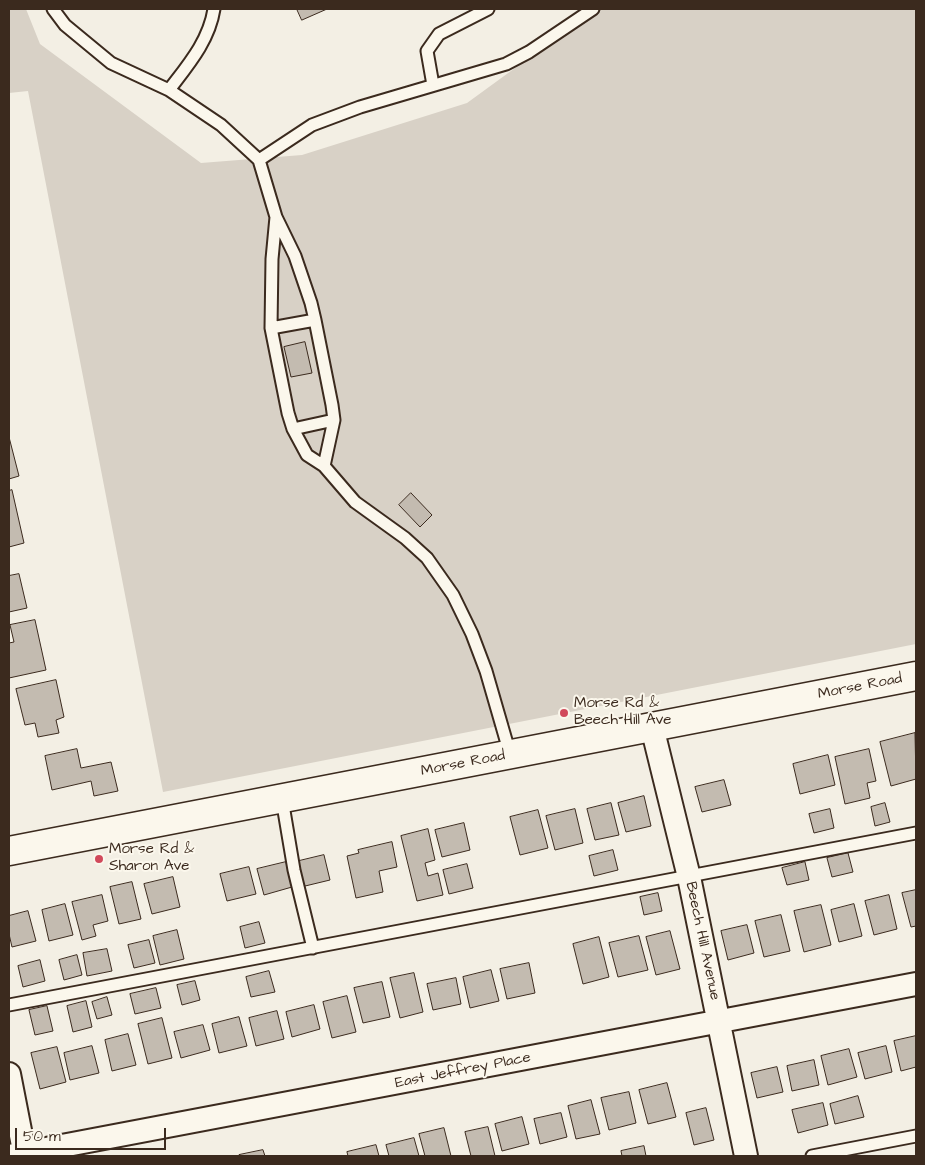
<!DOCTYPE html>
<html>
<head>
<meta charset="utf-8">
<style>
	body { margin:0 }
	#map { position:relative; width:925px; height:1165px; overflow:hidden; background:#f3efe4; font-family:"Architects Daughter",sans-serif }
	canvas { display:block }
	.frame { position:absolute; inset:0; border:10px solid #3b2a1e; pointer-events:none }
	.scale { position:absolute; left:15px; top:1128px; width:151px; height:22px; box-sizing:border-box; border:2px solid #3b2a1e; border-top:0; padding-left:6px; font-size:15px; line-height:18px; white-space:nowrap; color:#3b2a1e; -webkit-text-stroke:4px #fbf7ec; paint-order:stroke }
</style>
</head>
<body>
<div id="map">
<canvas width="925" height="1165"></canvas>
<div class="frame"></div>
<div class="scale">50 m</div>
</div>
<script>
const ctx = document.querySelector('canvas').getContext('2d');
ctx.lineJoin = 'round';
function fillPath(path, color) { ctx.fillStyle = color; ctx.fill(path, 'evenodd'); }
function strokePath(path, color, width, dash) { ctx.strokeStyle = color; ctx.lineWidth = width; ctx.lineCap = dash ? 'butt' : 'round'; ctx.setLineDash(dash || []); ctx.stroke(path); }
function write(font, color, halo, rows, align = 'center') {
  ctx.font = font + ' "Architects Daughter",sans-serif'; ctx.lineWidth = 4; ctx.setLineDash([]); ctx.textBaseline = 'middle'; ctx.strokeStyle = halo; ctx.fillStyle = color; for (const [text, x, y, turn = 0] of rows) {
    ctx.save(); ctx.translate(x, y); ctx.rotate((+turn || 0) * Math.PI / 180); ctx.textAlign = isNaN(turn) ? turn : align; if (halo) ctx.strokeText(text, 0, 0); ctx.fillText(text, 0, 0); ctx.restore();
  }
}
const green = new Path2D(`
	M9 9H26L40 44 201 163 302 155 467 103 596 9H916V644L163 792 28 91 9 93Z`);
const building = new Path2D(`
	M297 9H327L302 20Z
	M305 342 312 373 291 377 284 347Z
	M9 437 19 476 9 479Z
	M12 490 24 543 9 547V491Z
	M411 493 432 515 420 527 399 505Z
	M19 574 27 608 9 612V576Z
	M35 620 46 670 9 678V643L14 642 10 625Z
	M56 680 64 717 56 720 59 733 38 737 35 723 25 725 16 689Z
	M915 733 916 779 891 786 880 742Z
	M77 749 81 768 111 762 118 791 94 796 91 781 52 790 45 756Z
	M869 749 876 781 867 783 870 798 845 804 835 757Z
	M828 755 835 785 800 794 793 764Z
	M724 780 731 805 702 812 695 787Z
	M644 796 651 826 626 832 618 803Z
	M611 803 619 835 595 840 587 809Z
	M885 803 890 822 875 826 871 807Z
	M575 809 583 843 555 850 546 816Z
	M830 809 834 828 814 833 809 814Z
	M538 810 548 848 520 855 510 817Z
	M464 823 470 850 442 857 435 830Z
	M428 829 435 860 425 863 428 876 438 873 443 895 417 901 401 836Z
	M392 842 397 867 379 871 383 892 356 898 347 856 359 853 358 850Z
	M613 850 618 870 594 876 589 856Z
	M848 853 853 872 832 877 827 858Z
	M324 855 330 880 301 887 295 862Z
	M286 862 292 887 264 895 257 869Z
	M805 862 809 880 787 885 782 868Z
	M467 864 473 888 449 894 443 870Z
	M249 867 256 894 227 901 220 874Z
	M173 877 180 907 152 914 144 884Z
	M132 882 141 919 119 924 110 887Z
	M916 890V926L911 927 902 893Z
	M658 893 662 911 644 915 640 897Z
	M102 895 108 921 93 925 96 936 82 940 72 902Z
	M889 895 897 929 874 935 865 901Z
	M65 904 73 935 49 941 42 910Z
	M854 904 862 936 839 942 831 910Z
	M821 905 831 945 804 952 794 911Z
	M28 911 36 941 12 947 9 934V916Z
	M781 915 790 951 764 957 755 921Z
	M259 922 265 943 245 948 240 927Z
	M747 925 754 953 728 960 721 931Z
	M177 930 184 959 160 965 153 936Z
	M670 931 680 969 656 975 646 937Z
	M639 936 648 970 618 977 609 943Z
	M599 937 609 977 583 984 573 944Z
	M149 940 155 963 134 968 128 945Z
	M107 949 112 971 87 976 83 953Z
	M77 955 82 975 64 980 59 960Z
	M40 960 45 981 23 987 18 966Z
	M529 963 535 993 507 999 500 969Z
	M491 970 499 1001 470 1008 463 977Z
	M269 971 275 992 251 997 246 977Z
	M414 973 423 1012 400 1018 390 978Z
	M456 978 461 1004 433 1010 427 984Z
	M195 981 200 1000 182 1005 177 985Z
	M382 982 390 1017 363 1023 354 988Z
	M156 988 161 1008 135 1014 130 994Z
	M347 996 356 1032 332 1038 323 1002Z
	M107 997 112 1015 97 1019 92 1002Z
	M86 1001 92 1027 73 1032 67 1006Z
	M314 1005 320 1029 292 1037 286 1012Z
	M47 1006 53 1031 35 1035 29 1010Z
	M277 1011 284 1039 256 1046 249 1018Z
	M239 1017 247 1046 219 1053 212 1024Z
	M162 1018 172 1058 148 1064 138 1024Z
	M203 1025 210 1050 181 1058 174 1032Z
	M128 1034 136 1065 112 1071 105 1040Z
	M916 1036V1067L901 1071 894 1041Z
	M92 1046 99 1073 70 1080 64 1053Z
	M886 1046 892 1072 865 1079 858 1053Z
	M57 1047 66 1082 40 1089 31 1053Z
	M849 1049 857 1077 828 1085 821 1056Z
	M814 1060 819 1085 792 1091 787 1066Z
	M777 1067 783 1092 757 1098 751 1073Z
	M667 1083 676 1117 648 1124 639 1090Z
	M629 1092 636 1123 609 1130 601 1098Z
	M858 1096 864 1117 835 1124 830 1104Z
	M591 1100 600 1134 576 1139 568 1106Z
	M823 1103 828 1125 798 1133 792 1110Z
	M706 1108 714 1140 694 1145 686 1113Z
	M561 1113 567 1137 540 1144 534 1119Z
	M522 1117 529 1144 502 1151 495 1124Z
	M488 1127 495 1156H471L465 1132Z
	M444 1128 451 1156H425L419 1134Z
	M414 1138 419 1156H389L386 1145Z
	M376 1145 379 1156H348L347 1152Z
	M644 1146 646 1156H622L621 1151Z
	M263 1150 265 1156H239V1155Z`);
const service = new Path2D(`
	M53 9 65 25 111 63 169 90 221 125 259 160 276 217 295 256 311 303 315 320 332 405 334 420 324 466
	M433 85 427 51 439 34 488 9
	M169 90C188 65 209 41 214 9
	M259 160 312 125 360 107 506 64 529 52 593 9
	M276 217 272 259 271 328 288 413 293 429 307 455 324 466 355 502 405 538 427 558 453 595 472 634 486 671 510 754
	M271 328 315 320
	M293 429 334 420
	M282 799 294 870 313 948
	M9 1005 916 833
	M812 1156 916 1136`);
const minor = new Path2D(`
	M652 727 689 877 746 1156
	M9 1074 25 1156
	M9 1156 916 984`);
const primary = new Path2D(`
	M9 851 916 676`);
const markers = [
	[564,713,5,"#d1495b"],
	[99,859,5,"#d1495b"]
];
const streetNames = [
	["Morse Road",860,687,-11],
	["Morse Road",463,764,-11],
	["Beech Hill Avenue",702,941,78],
	["East Jeffrey Place",463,1071,-11]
];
const poiNames = [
	["Morse Rd &",574,704],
	["Beech Hill Ave",574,721],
	["Morse Rd &",109,850],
	["Sharon Ave",109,867]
];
fillPath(green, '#d8d1c6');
fillPath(building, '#c3bbb0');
strokePath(building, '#3b2a1e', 1);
strokePath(service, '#3b2a1e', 15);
strokePath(minor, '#3b2a1e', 26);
strokePath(primary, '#3b2a1e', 31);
strokePath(service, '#fbf7ec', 11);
strokePath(minor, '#fbf7ec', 22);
strokePath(primary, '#fbf7ec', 28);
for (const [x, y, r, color] of markers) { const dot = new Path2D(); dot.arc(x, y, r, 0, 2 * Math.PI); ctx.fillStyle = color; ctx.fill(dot); strokePath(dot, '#fbf7ec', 2); }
write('15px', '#3b2a1e', '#fbf7ec', streetNames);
write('15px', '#3b2a1e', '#fbf7ec', poiNames, 'left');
</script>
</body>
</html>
